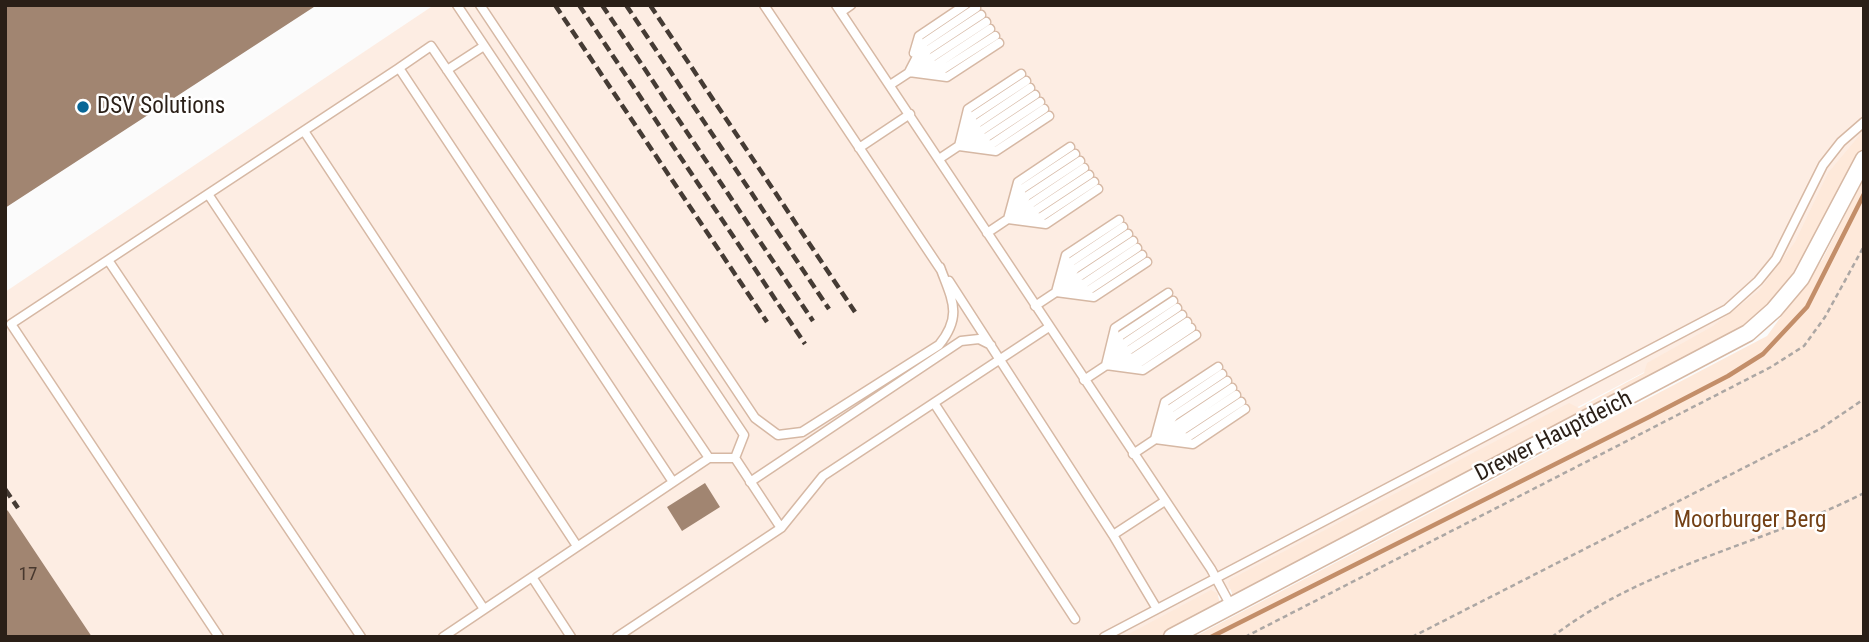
<!DOCTYPE html>
<html>
<head>
<meta charset="utf-8">
<style>
	body { margin:0 }
	#map { position:relative; width:1869px; height:642px; overflow:hidden; background:#fbfbfb; font-family:"Roboto Condensed",sans-serif }
	canvas { display:block }
	.frame { position:absolute; inset:0; border:7px solid #2a1f17; pointer-events:none }
</style>
</head>
<body>
<div id="map">
<canvas width="1869" height="642"></canvas>
<div class="frame"></div>
</div>
<script>
const ctx = document.querySelector('canvas').getContext('2d');
ctx.lineJoin = 'round';
function fillPath(path, color) { ctx.fillStyle = color; ctx.fill(path, 'evenodd'); }
function strokePath(path, color, width, dash) { ctx.strokeStyle = color; ctx.lineWidth = width; ctx.lineCap = dash ? 'butt' : 'round'; ctx.setLineDash(dash || []); ctx.stroke(path); }
function write(font, color, halo, rows, align = 'center') {
  ctx.font = font + ' "Roboto Condensed",sans-serif'; ctx.lineWidth = 5; ctx.setLineDash([]); ctx.textBaseline = 'middle'; ctx.strokeStyle = halo; ctx.fillStyle = color; for (const [text, x, y, turn = 0] of rows) {
    ctx.save(); ctx.translate(x, y); ctx.rotate((+turn || 0) * Math.PI / 180); ctx.textAlign = isNaN(turn) ? turn : align; if (halo) ctx.strokeText(text, 0, 0); ctx.fillText(text, 0, 0); ctx.restore();
  }
}
const built = new Path2D(`
	M434 5H1864V141L1778 283 1696 345 1139 637H5V292Z`);
const green = new Path2D(`
	M1864 130V153C1841 179 1833 207 1818 237 1799 278 1766 311 1731 338L1233 596 1228 583 1231 579 1569 403 1579 408 1644 373 1647 363 1713 326 1759 291 1795 242 1828 173Z
	M1864 178V637H1194L1767 336 1822 260Z
	M1211 590 1217 593 1221 605 1161 637H1123Z`);
const stream = new Path2D(`
	M1211 637 1649 417 1728 376 1763 354 1807 307 1864 194`);
const building = new Path2D(`
	M5 5H317L5 208Z
	M705 483 720 507 682 531 667 507Z
	M5 508 8 511 92 637H5Z`);
const path = new Path2D(`
	M1245 637 1771 367 1804 346 1825 317 1864 246
	M1412 637 1820 429 1864 399
	M1552 637C1644 566 1762 545 1864 493`);
const lane = new Path2D(`
	M457 5 744 435 735 458
	M480 5 755 418 778 435 802 432 939 345C963 315 952 300 940 267
	M764 5 941 270
	M836 5 1211 569 1231 606
	M841 12 851 5
	M914 53 919 36 965 5
	M918 62 928 50 981 15
	M399 68 431 46 709 458 443 637
	M922 68 937 64 990 29
	M447 70 484 46
	M910 70 924 43 976 8
	M929 71 942 70 995 36
	M909 72 947 77 999 43
	M890 85 986 22
	M968 127 973 116 1026 81
	M304 131 577 546
	M967 135 978 123 1030 88
	M972 142 987 137 1040 102
	M979 145 992 144 1044 109
	M959 146 968 109 1021 74
	M959 146 996 151 1049 116
	M859 148 910 114
	M939 159 1035 95
	M208 194 484 609
	M1017 201 1022 189 1075 154
	M1016 209 1027 196 1080 161
	M1021 215 1036 210 1089 175
	M1028 218 1041 217 1094 182
	M1008 219 1018 182 1070 147
	M1008 219 1046 224 1098 189
	M987 233 1084 168
	M108 260 361 637
	M1065 274 1071 262 1123 227
	M949 281 1113 535 1157 609
	M1065 282 1075 269 1128 234
	M1069 288 1085 283 1137 248
	M1077 291 1089 290 1142 255
	M1056 292 1066 255 1119 220
	M1056 292 1094 297 1147 262
	M1035 306 1133 241
	M1115 347 1120 336 1173 301
	M1114 355 1125 343 1177 308
	M1119 361 1134 357 1187 322
	M1126 364 1139 363 1191 328
	M1106 365 1115 328 1168 293
	M1106 365 1143 370 1196 335
	M1084 380 1182 315
	M934 403 1075 619
	M1164 420 1170 409 1222 374
	M1164 428 1174 416 1227 381
	M1168 435 1183 430 1236 395
	M1176 438 1188 437 1241 402
	M1155 439 1165 402 1218 367
	M1155 439 1193 444 1245 409
	M1133 454 1232 388
	M709 458H735L781 528
	M750 482 961 341 979 339 991 345
	M1113 535 1165 501
	M532 577 571 637
	M219 637 11 324 399 68 673 482
	M617 637 781 528 823 476 1049 327
	M1104 637 1727 309 1758 281 1776 259 1823 165 1841 142 1864 122`);
const street = new Path2D(`
	M1172 637 1748 333 1774 310 1801 278 1864 159`);
const rail = new Path2D(`
	M555 5 767 322
	M579 5 805 344
	M602 5 813 321
	M626 5 829 309
	M650 5 855 312
	M5 489 18 508`);
const markers = [
	[83,107,7,"#076696"]
];
const numberNames = [
	["17",28,575]
];
const poiNames = [
	["DSV Solutions",97,107]
];
const streetNames = [
	["Drewer Hauptdeich",1554,437,-27]
];
const parkNames = [
	["Moorburger Berg",1750,521]
];
fillPath(built, '#fdede3');
fillPath(green, '#fee9da');
strokePath(stream, '#c38e69', 4.5);
fillPath(building, '#a18571');
strokePath(lane, '#d6b8a4', 11);
strokePath(street, '#d6b8a4', 19);
strokePath(path, '#aca7a4', 2.5, [5, 3.5]);
strokePath(lane, '#fff', 8);
strokePath(street, '#fff', 16);
strokePath(rail, '#453b34', 4.5, [10, 5]);
for (const [x, y, r, color] of markers) { const dot = new Path2D(); dot.arc(x, y, r, 0, 2 * Math.PI); ctx.fillStyle = color; ctx.fill(dot); strokePath(dot, '#fff', 2.5); }
write('19px', '#48382e', null, numberNames);
write('23px', '#2a1f17', '#fff', poiNames, 'left');
write('23px', '#2a1f17', '#fff', streetNames);
write('23px', '#734015', '#fff', parkNames);
</script>
</body>
</html>
